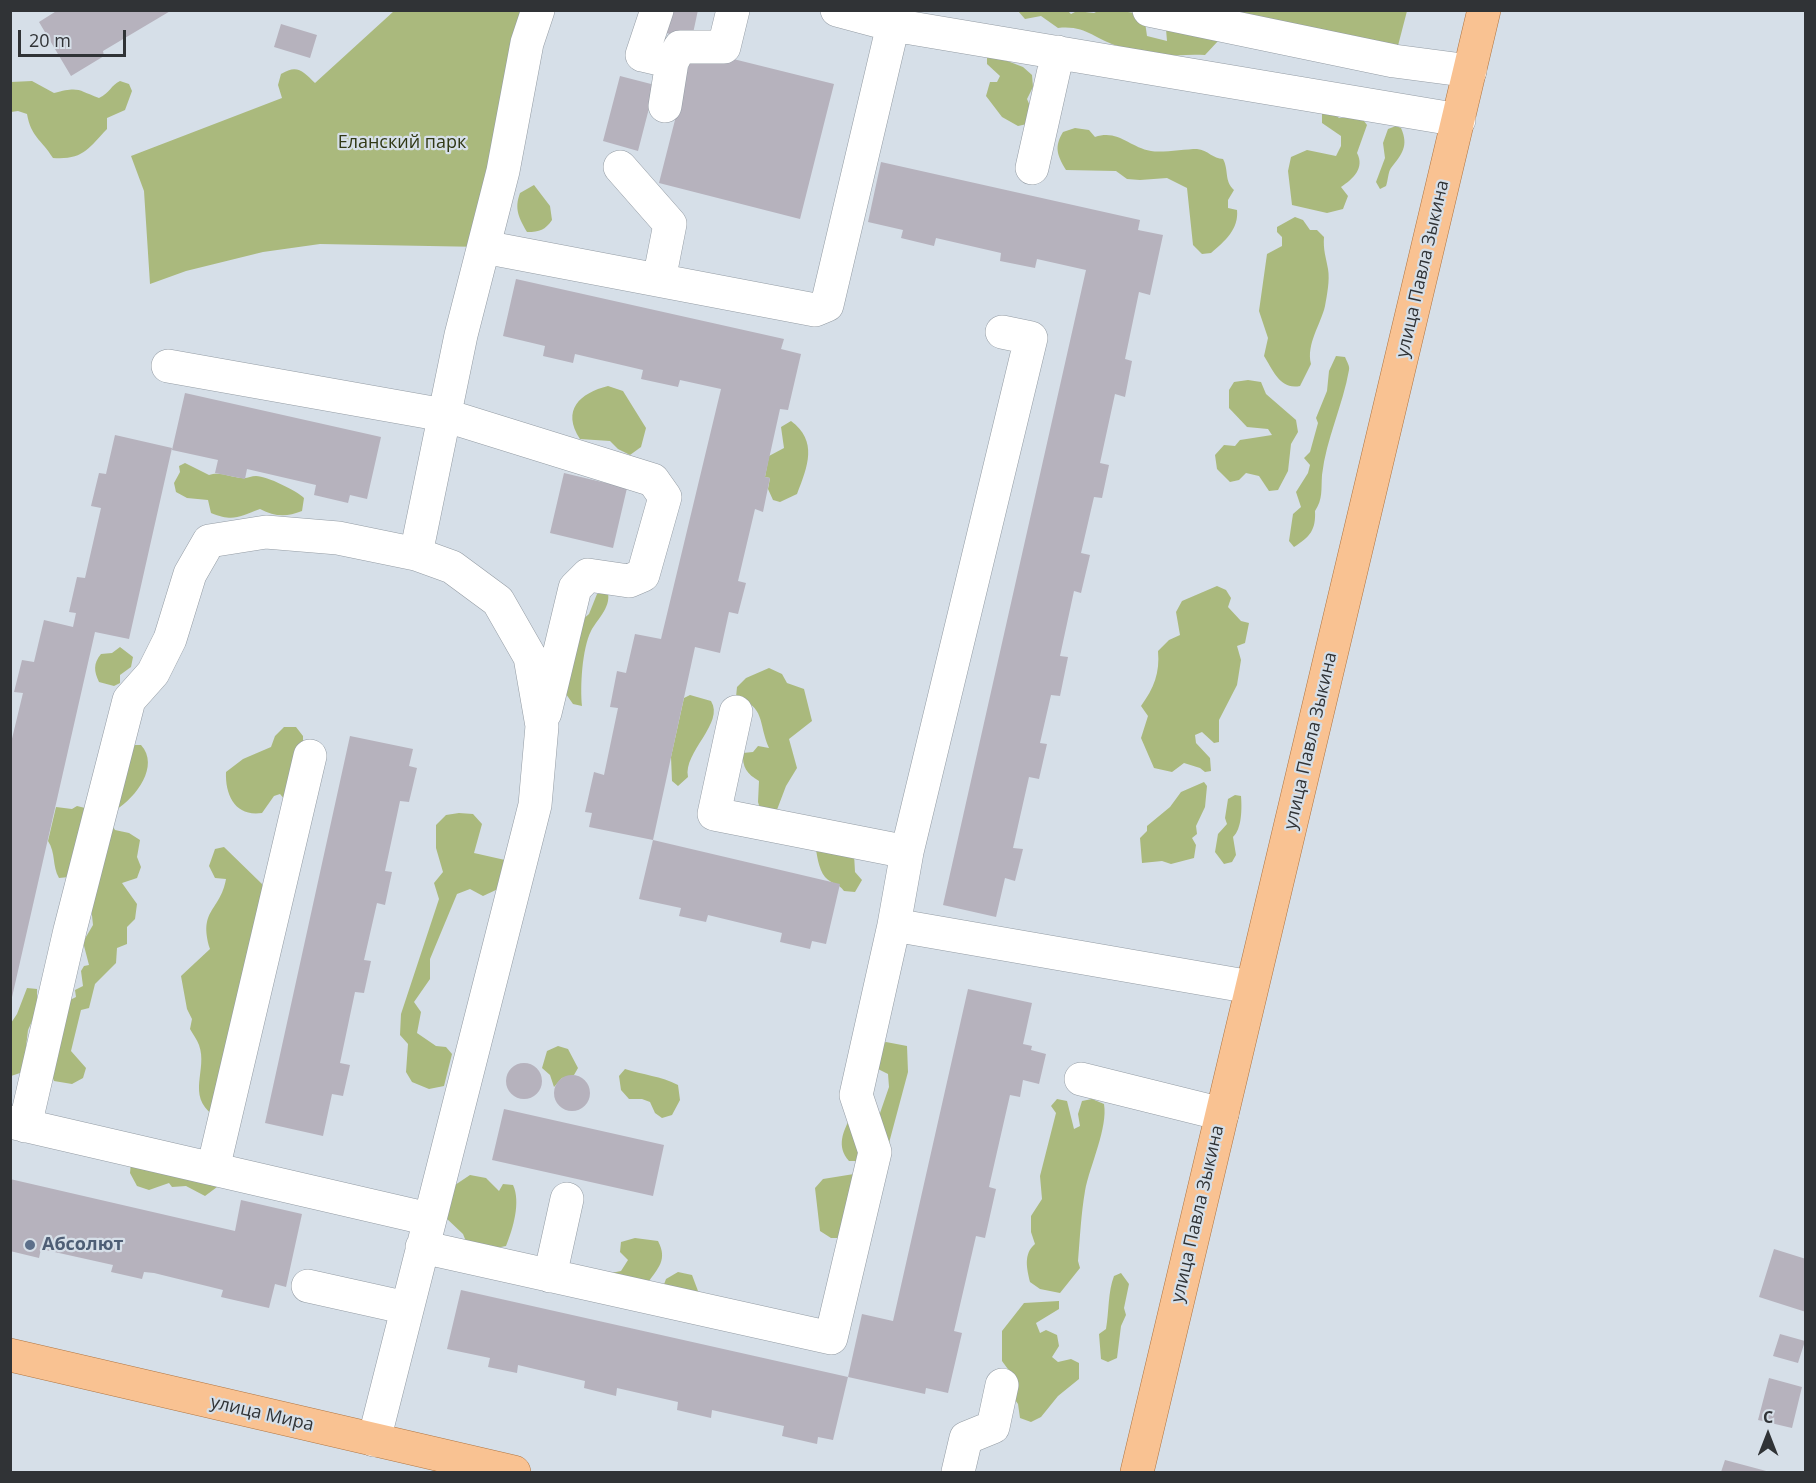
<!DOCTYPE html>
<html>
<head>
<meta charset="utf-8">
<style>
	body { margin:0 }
	#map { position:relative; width:1816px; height:1483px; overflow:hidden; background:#d6dfe8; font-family:"Open Sans",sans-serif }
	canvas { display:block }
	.frame { position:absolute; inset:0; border:12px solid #303336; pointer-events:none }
	.north { position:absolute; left:1738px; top:1405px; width:60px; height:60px; -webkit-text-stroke:4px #d6dfe8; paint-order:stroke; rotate:0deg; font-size:16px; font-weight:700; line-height:24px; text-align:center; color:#303336 }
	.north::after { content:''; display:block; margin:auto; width:21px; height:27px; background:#303336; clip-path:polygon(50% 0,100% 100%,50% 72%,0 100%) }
	.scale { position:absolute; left:18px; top:30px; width:108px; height:27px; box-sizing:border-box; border:3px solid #303336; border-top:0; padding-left:8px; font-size:18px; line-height:21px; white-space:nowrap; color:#303336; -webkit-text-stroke:4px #d6dfe8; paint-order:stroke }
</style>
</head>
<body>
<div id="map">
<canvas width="1816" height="1483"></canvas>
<div class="frame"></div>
<div class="north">С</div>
<div class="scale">20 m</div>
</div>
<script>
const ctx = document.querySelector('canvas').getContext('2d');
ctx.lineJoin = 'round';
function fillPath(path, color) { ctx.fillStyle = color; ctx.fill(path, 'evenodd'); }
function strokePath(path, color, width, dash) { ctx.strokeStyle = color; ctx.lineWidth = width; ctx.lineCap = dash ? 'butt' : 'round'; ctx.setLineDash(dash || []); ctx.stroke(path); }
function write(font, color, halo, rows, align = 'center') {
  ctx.font = font + ' "Open Sans",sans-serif'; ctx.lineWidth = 4.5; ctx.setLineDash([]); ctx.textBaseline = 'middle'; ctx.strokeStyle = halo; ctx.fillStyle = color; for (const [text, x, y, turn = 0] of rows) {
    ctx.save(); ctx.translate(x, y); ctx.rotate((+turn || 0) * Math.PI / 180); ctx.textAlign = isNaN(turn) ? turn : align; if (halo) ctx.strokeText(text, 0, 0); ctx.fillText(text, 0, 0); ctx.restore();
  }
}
const green = new Path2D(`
	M1114 10 1135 13 1145 22 1147 36 1167 41 1166 29 1149 11H1407L1394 61 1219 40 1205 55C1180 53 1154 60 1130 53 1125 52 1122 47 1118 46 1093 39 1087 25 1058 28L1041 16 1025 19 1018 11H1068L1071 14 1077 11 1094 13 1098 11Z
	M394 11H538L484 247 320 244 263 252 186 271 150 284 144 191 131 156 282 98 278 85 281 74C297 64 303 71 315 83Z
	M997 57 1023 67 1032 75 1033 87 1027 99 1030 106 1027 124 1018 126 1002 117 986 96 990 82H997L1000 76 987 64V58Z
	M32 81 54 93C79 86 78 90 99 98 110 93 111 85 120 81L129 84 132 91 125 110 107 118V129C88 149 83 160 53 158 41 139 31 137 27 114L18 111 11 112V82Z
	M1331 111 1339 118 1361 117 1367 125 1357 153C1365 168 1353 179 1341 187L1348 196 1343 209 1327 213 1292 205 1288 171 1291 157 1307 150 1336 156 1341 146V136L1322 123V114Z
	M1396 126 1401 128C1409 146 1402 154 1391 168 1388 172 1388 181 1386 186L1380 189 1376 182 1385 158 1383 143 1388 129Z
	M1075 128 1089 130 1095 137C1118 129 1129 147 1151 151 1162 153 1185 149 1197 149 1208 150 1213 159 1223 159 1229 170 1224 181 1234 190L1228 200V208L1237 210C1239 229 1225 241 1211 253L1202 254 1193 245 1187 188 1167 178 1140 180 1127 179 1116 171 1066 170C1057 155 1054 147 1063 132Z
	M534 185 550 206 552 220C545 230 540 232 527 232 519 218 514 209 520 193Z
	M1295 217 1303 220 1310 230H1317L1324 237C1323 250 1326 257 1328 269 1330 280 1327 295 1325 306 1321 324 1306 344 1311 364L1300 386C1280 390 1273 370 1264 356L1268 338 1259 311 1267 254 1282 246V237L1277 232V227Z
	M1336 356 1345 357C1347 362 1350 366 1349 370 1343 405 1326 439 1322 475 1321 490 1323 499 1315 511 1316 530 1310 537 1294 547L1289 541 1293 514 1301 507 1296 492 1308 473 1310 465 1304 458 1310 452 1318 423 1316 418 1327 391 1329 371Z
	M1248 380 1261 382 1266 394 1296 420 1298 432 1291 444 1288 471 1278 490 1269 491 1259 476 1246 473 1239 480 1230 482 1217 469 1215 455 1224 445 1235 446 1240 440 1272 435 1268 429 1247 427 1229 408V390L1234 382Z
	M608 386 623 391 646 428 641 447 630 455 618 449 610 441 580 439C561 410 580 393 608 386Z
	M791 421C818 441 808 466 797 494L780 502 773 500 768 489 770 478 765 477 769 456 784 448 781 427Z
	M185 463 209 475C220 471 230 477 242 478 247 479 251 476 256 476 267 476 297 491 304 498L302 511C287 517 275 517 260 509 238 517 234 522 211 513L208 500 187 498 176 492 174 483 180 472 179 466Z
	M1217 586 1226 590 1231 598 1228 607 1241 621 1249 623 1245 643 1237 646 1241 660 1237 685 1219 720V742L1214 743 1202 732 1195 735 1196 743 1210 758 1211 771 1205 772 1200 768 1184 763 1172 772 1154 768 1141 738 1148 716 1141 706C1154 688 1160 673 1158 651L1169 640 1180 635 1176 612 1182 601Z
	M607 589C613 606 598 618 591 631 582 649 580 687 582 706L573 704 566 694 581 621 589 614 597 594Z
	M120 647 133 657 131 667 120 675V683L114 686 99 682C94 671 93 664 101 654L112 653Z
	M769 668 782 674 787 683 804 689 812 721 789 739 797 768 786 786 775 815H762L758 802 759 781C747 774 742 767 743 753L753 752 758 746 769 748C758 723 766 707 736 697L737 687 746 678Z
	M690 695 711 701C725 723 683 752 688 777L678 786 672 781 671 757 684 698Z
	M284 727H296L303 736V743L285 800 280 794 274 796 262 813C236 817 225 796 226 772L243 759 271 747 275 736Z
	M130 745H141C160 766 136 797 116 810Z
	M1204 782 1207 786 1205 807 1196 826 1197 834 1192 838 1196 845 1194 858 1171 864 1162 861 1142 863 1140 838 1147 831V826L1170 807 1181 792Z
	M1235 795 1241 796C1242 808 1242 829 1233 837L1236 855 1232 862 1224 864 1215 852 1218 834 1227 824 1225 818 1228 799Z
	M77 806 85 808 69 877 59 878C52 866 56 853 48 841L56 807 72 809Z
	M459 813 473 814 482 824 474 853 505 860 498 889 483 896 470 889 457 894 430 959V979L414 1002 421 1012 417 1033 436 1046 446 1047 452 1054 444 1086 429 1089 412 1082 406 1072 408 1044 400 1035 401 1014 439 899 434 883 443 872 436 848V825L446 815Z
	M109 820 115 830 129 833 140 840 137 857 141 867 137 878 122 883 137 904 135 919 127 927V944L117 948 116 963 95 984 89 1008 81 1010 71 1051 86 1068 83 1078 72 1084 54 1081 49 1068 68 1001 76 997 75 990 83 986 81 971 84 966 89 965 83 942 93 925 89 887Z
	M815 844 854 854 855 872 862 880 855 892 844 891C839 883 831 884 825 877 818 868 817 854 815 844Z
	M224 847 262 884V909L213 1115C186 1095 208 1070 199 1045 197 1040 193 1034 190 1029L192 1019 187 1009 181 976 210 949C198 909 220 912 226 879L215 878 209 866 215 849Z
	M27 988 37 989V1010L28 1030 23 1072 11 1076V1023L17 1014Z
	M886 1042 907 1046 908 1072 889 1143 873 1161H849C836 1146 843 1132 851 1116H879L889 1087 888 1074 876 1068 877 1046Z
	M558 1046 568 1049 578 1068 574 1075 562 1078 554 1087 550 1075 542 1068 547 1051Z
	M625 1069C643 1075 661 1076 678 1085L680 1100 672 1115 662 1118 655 1113 650 1102 642 1099H629L621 1090 619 1076Z
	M1057 1099 1067 1101 1074 1129 1080 1126 1078 1114 1082 1101 1092 1099 1104 1104C1108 1128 1090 1165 1085 1191 1081 1214 1080 1238 1078 1261L1080 1268 1060 1293 1040 1289 1030 1282C1027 1269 1023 1254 1035 1244L1031 1232V1216L1042 1199 1040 1176 1056 1113 1051 1106Z
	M131 1163 215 1179 217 1187 205 1196 186 1186 172 1187 169 1183 149 1190 137 1186 130 1173Z
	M854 1174 845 1238H831L820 1231 815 1188 823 1179Z
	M470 1175 486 1178 499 1191 503 1184 513 1185C521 1202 513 1229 506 1246L485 1250 467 1244 463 1234 445 1217 455 1185Z
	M635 1238 658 1241C668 1260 658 1268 647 1284L611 1273 621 1271 628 1260 620 1252 621 1242Z
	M678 1272 692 1275 698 1291 707 1296 662 1290 666 1279Z
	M1121 1273 1129 1284 1124 1308 1126 1315 1121 1326 1117 1358 1108 1362 1101 1359 1099 1334 1106 1329C1109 1312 1108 1291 1114 1276Z
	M1059 1301V1309L1036 1323 1040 1333 1046 1330 1057 1335 1059 1346 1052 1357 1058 1362 1071 1359 1079 1363V1379L1058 1396 1041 1417 1031 1422 1020 1418 1018 1404 1013 1397V1376L1002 1361V1331L1024 1303Z`);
const building = new Path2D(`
	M58 10H172L103 51 104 56 71 76 39 22Z
	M665 10H698L692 38 660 32Z
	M281 24 317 35 310 58 274 47Z
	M693 49 834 84 800 219 659 183Z
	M620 76 655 85 638 151 603 141Z
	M881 162 1140 220 1138 230 1163 235 1150 295 1139 292 1125 359 1132 361 1125 397 1115 394 1100 463 1109 465 1102 498 1094 497 1081 553 1090 555 1081 593 1074 591 1060 656 1068 657 1060 696 1051 695 1040 743 1047 744 1039 779 1029 777 1013 848 1023 849 1015 881 1005 878 996 917 943 905 1086 270 1037 259 1035 268 1000 261 1001 253 936 238 934 246 901 238 903 230 868 222Z
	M516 279 784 339 781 349 801 354 788 410 780 409 765 477 770 478 763 512 755 509 738 581 746 583 738 614 729 612 720 653 695 647 653 840 840 884 826 944 812 941 810 949 780 942 782 933 708 915 706 922 679 916 681 908 639 899 653 840 589 827 592 813 585 812 594 772 604 775 618 708 610 707 617 671 626 673 635 634 661 639 721 389 680 380 678 387 641 379 643 370 575 354 573 363 543 356 545 346 503 336Z
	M185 393 381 437 367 499 350 495 348 503 314 495 316 485 247 469 245 479 215 473 218 460 172 450Z
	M115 435 172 448 129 639 95 632 10 1006V747L23 693 14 692 22 660 34 662 44 620 73 627 76 613 69 612 77 577 85 578 101 508 91 506 99 473 106 474Z
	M564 473 627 488 613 548 550 533Z
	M350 736 413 749 409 766 417 768 409 802 400 801 385 871 392 872 385 905 377 903 364 960 371 961 364 993 355 992 340 1063 350 1065 343 1096 332 1094 323 1136 265 1123Z
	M968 989 1032 1003 1023 1044 1032 1046 1031 1050 1046 1054 1039 1084 1023 1080 1020 1097 1010 1095 989 1187 996 1189 985 1238 976 1236 954 1331 962 1333 948 1393 926 1388 925 1394 848 1377 833 1440 818 1437 817 1444 782 1436 784 1426 712 1410 711 1418 677 1410 678 1402 617 1388 616 1396 584 1388 585 1381 518 1365 517 1373 488 1367 490 1358 447 1349 461 1290 848 1377 862 1314 893 1321Z
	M506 1081a18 18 0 1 1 36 0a18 18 0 1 1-36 0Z
	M554 1093a18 18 0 1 1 36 0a18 18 0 1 1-36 0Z
	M504 1109 664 1145 653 1196 492 1160Z
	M10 1179 235 1231 241 1200 302 1214 286 1287 275 1284 269 1308 221 1297 223 1290 154 1273 144 1272 142 1279 111 1272 113 1265 41 1249 39 1258 10 1251Z
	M1774 1249 1806 1259V1312L1759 1297Z
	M1780 1334 1805 1341 1798 1363 1773 1356Z
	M1769 1378 1802 1387 1792 1428 1758 1420Z
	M1725 1460 1770 1472H1721Z`);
const minor = new Path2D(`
	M657 10 642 55 672 62 665 106
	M837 10 893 25
	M1149 10 1394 61 1470 71
	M672 62 680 47H724L733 10
	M620 167 670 224 659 280
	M1032 168 1058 52
	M484 247 815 310 827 305 893 25 1459 120
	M168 366 444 415 653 480 665 497 643 575 629 581 588 575 575 588 545 713
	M736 712 714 814 907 852 894 925
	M907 852 1031 338 1002 332
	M1081 1079 1222 1114
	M10 1122 429 1219
	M25 1126 70 930 129 700 153 673 170 639 190 574 209 541 266 532 338 538 416 554
	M213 1169 310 756
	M422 1247 831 1338 875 1152 856 1095 894 925 1251 987
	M550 1276 567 1199
	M308 1286 407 1308
	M374 1440 535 805 542 726 530 657 498 601 452 567 416 554 461 335 503 171 527 43 538 10
	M958 1472 966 1438 993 1427 1002 1385`);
const major = new Path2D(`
	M10 1355 514 1472
	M1137 1472 1484 10`);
const markers = [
	[30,1245,6,"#5c6f8a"]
];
const parkNames = [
	["Еланский парк",402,143]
];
const streetNames = [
	["улица Павла Зыкина",1423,269,-77],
	["улица Павла Зыкина",1311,741,-77],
	["улица Павла Зыкина",1198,1214,-77],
	["улица Мира",262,1414,13]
];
const serviceNames = [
	["Абсолют",42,1245]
];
fillPath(green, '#aab97d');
fillPath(building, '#b6b2bd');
strokePath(minor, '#949ca4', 34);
strokePath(major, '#b07643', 34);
strokePath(minor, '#fff', 33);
strokePath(major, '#f9c292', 33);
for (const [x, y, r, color] of markers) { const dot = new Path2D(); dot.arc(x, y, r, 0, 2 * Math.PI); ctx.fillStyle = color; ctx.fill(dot); strokePath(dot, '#d6dfe8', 2); }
write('18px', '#313916', '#d6dfe8', parkNames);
write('18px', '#303336', '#d6dfe8', streetNames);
write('bold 18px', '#4e5e75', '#d6dfe8', serviceNames, 'left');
</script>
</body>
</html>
